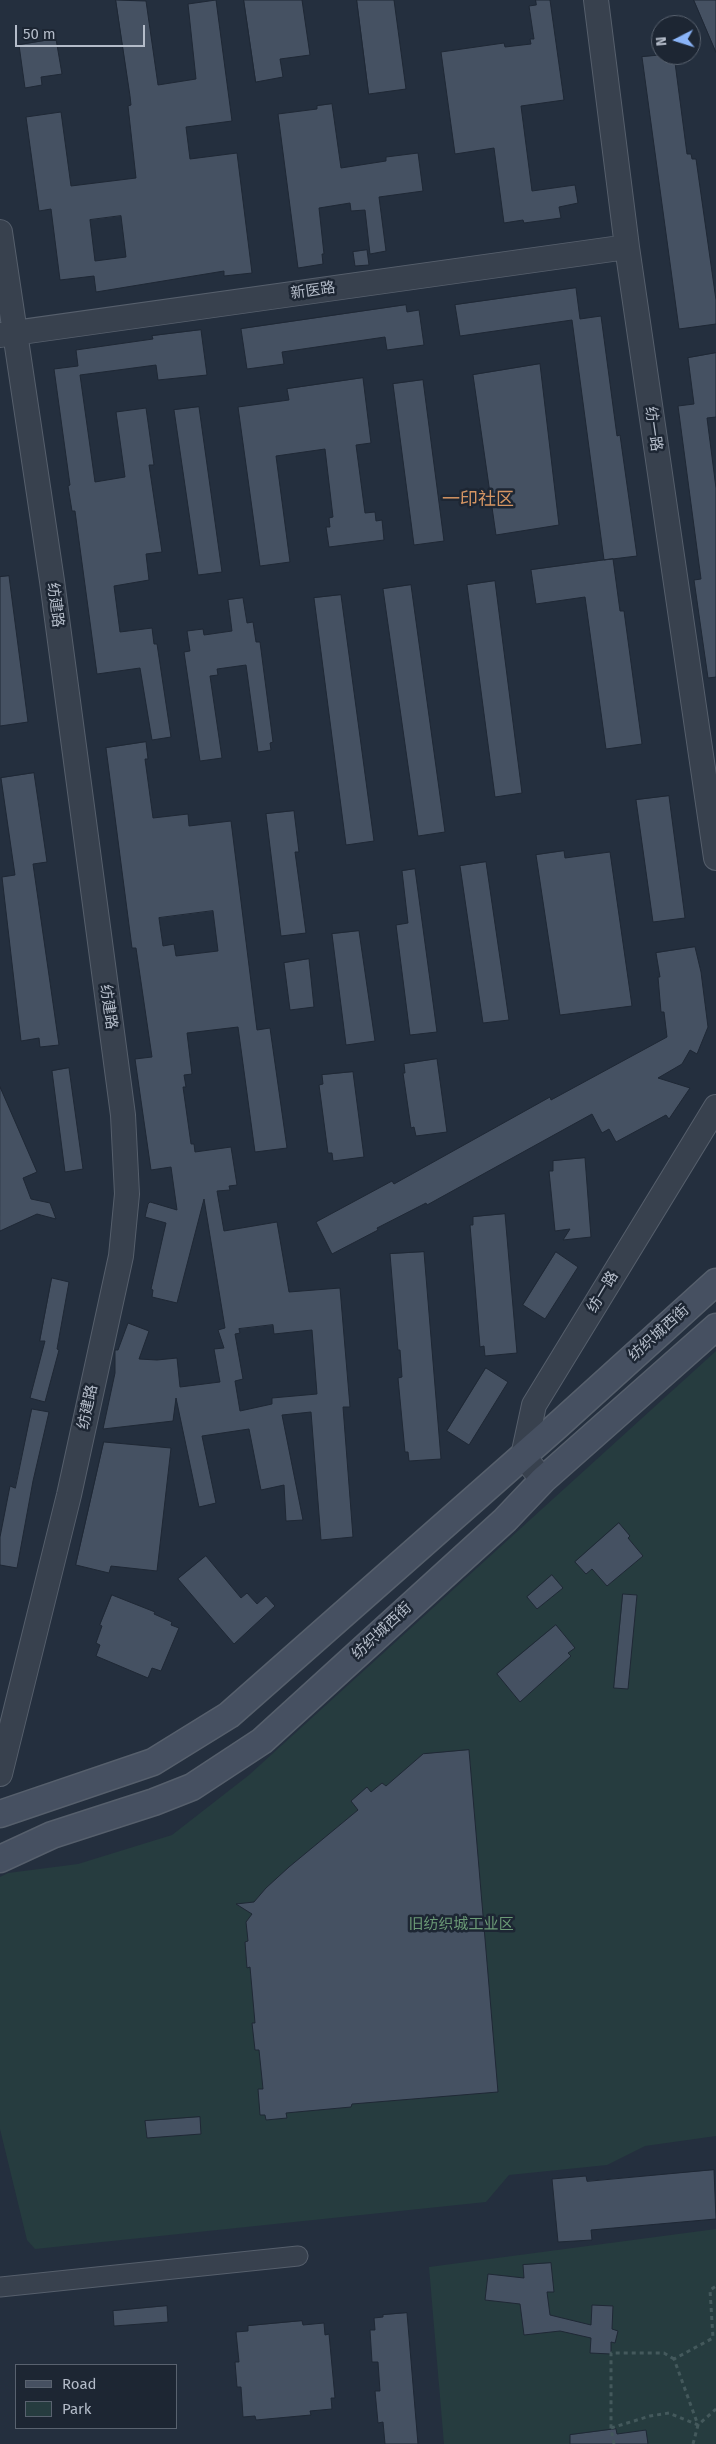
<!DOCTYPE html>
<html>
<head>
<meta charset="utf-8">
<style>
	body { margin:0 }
	#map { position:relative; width:716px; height:2444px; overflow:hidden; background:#242f3e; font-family:"Fira Sans",sans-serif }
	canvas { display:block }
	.legend { position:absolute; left:15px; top:2364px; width:162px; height:65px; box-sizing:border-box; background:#1d2633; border:1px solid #59626f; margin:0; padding:6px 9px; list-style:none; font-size:15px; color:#b4bcc9 }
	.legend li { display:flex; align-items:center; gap:10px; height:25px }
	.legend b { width:25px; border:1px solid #59626f }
	.north { position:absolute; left:651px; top:15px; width:50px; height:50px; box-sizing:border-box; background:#1d2633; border:1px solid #59626f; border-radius:50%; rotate:265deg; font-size:14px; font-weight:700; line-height:20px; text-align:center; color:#b4bcc9 }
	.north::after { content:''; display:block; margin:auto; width:18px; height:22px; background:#8ab4f8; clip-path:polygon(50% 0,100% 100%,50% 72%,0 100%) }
	.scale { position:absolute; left:15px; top:25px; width:130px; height:22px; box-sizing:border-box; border:2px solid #b4bcc9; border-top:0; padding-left:6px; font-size:15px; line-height:18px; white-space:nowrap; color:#b4bcc9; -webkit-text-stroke:4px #1d2633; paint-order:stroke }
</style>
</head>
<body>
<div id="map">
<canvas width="716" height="2444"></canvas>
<ul class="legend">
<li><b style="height:6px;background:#465061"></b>Road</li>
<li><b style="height:14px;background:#263c3f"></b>Park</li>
</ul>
<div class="north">N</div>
<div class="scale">50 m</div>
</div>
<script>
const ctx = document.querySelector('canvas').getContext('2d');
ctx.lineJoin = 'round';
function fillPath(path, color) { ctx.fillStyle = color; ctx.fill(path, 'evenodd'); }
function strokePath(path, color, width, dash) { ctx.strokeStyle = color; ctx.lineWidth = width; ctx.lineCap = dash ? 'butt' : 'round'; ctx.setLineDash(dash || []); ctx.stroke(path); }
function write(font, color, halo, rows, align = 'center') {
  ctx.font = font + ' "Fira Sans","Noto Sans SC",sans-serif'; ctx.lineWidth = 5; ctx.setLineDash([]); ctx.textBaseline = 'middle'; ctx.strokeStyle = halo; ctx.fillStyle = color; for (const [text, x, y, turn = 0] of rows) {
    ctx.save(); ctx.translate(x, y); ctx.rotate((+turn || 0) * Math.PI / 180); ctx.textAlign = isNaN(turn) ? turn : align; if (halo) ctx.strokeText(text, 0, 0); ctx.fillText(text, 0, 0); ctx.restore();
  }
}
const green = new Path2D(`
	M716 1351V2136L645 2146 607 2165 509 2175 486 2202 35 2249 27 2240 0 2129V1877L8 1873 78 1864 172 1835 249 1775Z
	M716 2229V2444H444L429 2267Z`);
const building = new Path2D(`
	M116 0 146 1 158 85 196 79 188 4 216 0 232 121 186 127 190 159 237 153 252 273 224 276V271L96 292 94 276 60 280 51 209 39 211 26 117 61 112 71 186 136 178 128 106 131 105 130 96ZM121 216 126 257 95 261 90 220Z
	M244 0H302L310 55 280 59 283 77 256 82Z
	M357 0H394L406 89 369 94Z
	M536 0H550L564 100 521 106 532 191 575 185 578 203 559 207 561 218 524 223 523 220 504 223 494 148 455 154 441 52 504 43 505 47 531 44 530 39H534L529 6 536 5Z
	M694 0H716V52Z
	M56 39 62 74 41 77 42 85 25 88 19 45Z
	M660 55H674L687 154H691L692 159H696L716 300V324L679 329 642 57Z
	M332 104 341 168 386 161V157L418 153 423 191 379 197 386 251 370 254 365 210 351 211 350 203 319 208 324 254H322L323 264 298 268 278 114 317 109V106Z
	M367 250 369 265 355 266 353 252Z
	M576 288 580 319 601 316 617 436 620 435 637 556 604 560 572 320 460 336 455 305Z
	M406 305 407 312 419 310 424 345 387 350 385 337 282 352 284 364 247 369 241 329Z
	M201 330 207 375 158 380 156 365 80 375 95 482 125 477 116 412 146 408 154 465H149L162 552 146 554 149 580 114 586 120 632 152 628 154 644H157L171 737 152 740 140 668 97 674 75 511H72L68 486 70 485 54 369 78 366 76 350 153 339 152 336Z
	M716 353V417L707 418 716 488V677L708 678 694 580 701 579 678 406 694 404 688 358Z
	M540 364 559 525 496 535 473 375Z
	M363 378 371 443 356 445 365 513 375 512 376 521 382 520 384 540 329 547 326 527H330L329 518 333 517 325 449 276 456 290 562 260 566 238 407 289 400 287 389Z
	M423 380 444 541 414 545 393 384Z
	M199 407 222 572 198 575 174 410Z
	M613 559 620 611H624L642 744 606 749 585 597 536 604 531 570Z
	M9 576 28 722 0 726V577Z
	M495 581 522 793 495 797 467 585Z
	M411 585 445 832 418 836 383 589Z
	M341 595 374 841 346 845 314 598Z
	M243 598 247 623 253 622 256 642H260L273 742 270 743 271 750 258 752 246 665 217 669 218 675 210 676 222 758 200 761 184 652 190 651 187 631 203 629 204 635 232 631 228 600Z
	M146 742 148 759H145L153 818 188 814 189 826 231 821 257 1030 270 1028 287 1148 255 1152 238 1027 187 1033 192 1074 184 1075 186 1087H183L191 1144H194L195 1152 231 1147 237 1185 229 1186 230 1190 217 1191 224 1231 277 1222 289 1292 340 1288 350 1407H343L353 1537 321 1540 311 1412 282 1415 303 1520 286 1521 284 1485 261 1490 249 1429 202 1436 216 1503 199 1507 176 1398 173 1421 103 1429 115 1373V1350H118L128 1323 149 1331 139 1359 157 1360 177 1358 180 1387 220 1382 214 1349 224 1348 218 1330 225 1328 204 1199 177 1303 152 1297 153 1290 151 1289 166 1223 145 1217 148 1204 150 1202 177 1210 171 1167 151 1170 135 1059 152 1057 136 948H132L106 748ZM213 911 218 951 176 956 174 944 163 946 159 918ZM273 1325 274 1334 312 1330 317 1394 272 1398V1404L240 1411 235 1381 243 1379 235 1334 240 1333 239 1329Z
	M34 773 47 862 33 864 59 1045 40 1047 39 1038 21 1041 2 877 15 875 1 778Z
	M669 796 685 918 653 922 636 800Z
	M294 811 299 852H295L306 933 281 936 266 814Z
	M564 851 565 858 610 852 632 1006 560 1015 536 855Z
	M486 862 509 1020 483 1023 460 866Z
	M415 869 437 1032 410 1035 396 925 408 923 402 871Z
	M359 931 375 1041 346 1045 332 934Z
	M695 947 701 972 708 1027 697 1054 690 1050 682 1064 658 1078 690 1088 669 1119 666 1115 616 1142 609 1129 602 1133 592 1114 427 1205 426 1203 377 1228 378 1230 332 1254 316 1222 392 1181 394 1184 550 1097 551 1100 667 1037 664 1012H661L658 977H660L656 953Z
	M309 959 314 1007 290 1010 284 963Z
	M437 1059 447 1132 416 1136 414 1127 411 1128 403 1073H405L404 1064Z
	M69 1068 83 1169 65 1172 52 1071Z
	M353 1072 364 1157 333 1161 332 1153H328L319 1085 323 1084 322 1075Z
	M0 1087 37 1172 23 1178 31 1199 50 1203 56 1219 37 1214 0 1231Z
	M585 1158 591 1237 563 1240 570 1229 555 1231 549 1171H553V1161Z
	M505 1214 517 1353 485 1356 484 1346 480 1347 470 1225H473V1217Z
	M424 1252 441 1459 409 1461 408 1452H405L398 1378 402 1377 400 1350H398L390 1254Z
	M556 1252 578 1267 545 1319 523 1305Z
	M52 1278 69 1282 57 1349 59 1350 45 1402 30 1398 45 1341H40Z
	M486 1368 508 1382 469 1445 447 1431Z
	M32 1409 49 1412 33 1481 17 1568 0 1565V1537L10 1486 15 1488Z
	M104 1442 171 1448 157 1571 111 1566 109 1573 76 1565Z
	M619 1523 630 1536 628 1538 643 1556 607 1586 592 1569 586 1574 575 1562Z
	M206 1556 241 1598 247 1593 257 1604 266 1596 275 1606 234 1644 178 1579Z
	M552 1575 563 1588 537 1609 527 1597Z
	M623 1594 637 1595 628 1689 614 1688Z
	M112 1595 155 1612 154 1614 172 1622 171 1625 179 1628 161 1671 152 1668 148 1678 96 1656 100 1645 96 1643 102 1626 100 1625Z
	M556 1625 575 1648 568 1653 571 1656 520 1702 497 1674Z
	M469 1750 498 2092 352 2104 351 2107 286 2113 287 2118 266 2120 265 2115H260L258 2089H263L259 2050H255L252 2023H255L250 1967 247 1968 245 1942 248 1941 246 1922 252 1914 236 1904 254 1902 266 1888 289 1867 358 1810 351 1801 367 1787 371 1792 382 1783 386 1786 423 1754Z
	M200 2117 201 2134 147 2138 145 2121Z
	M714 2170 716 2219 591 2230 592 2240 558 2242 552 2179 586 2176 587 2181Z
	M551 2263 554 2292H547L550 2315 591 2325 592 2305 613 2306 612 2329 618 2331 615 2343 611 2342V2354L590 2353 591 2338 560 2331 524 2335 520 2304 485 2300 488 2274 524 2278 523 2265Z
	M167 2306 168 2322 114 2326 113 2311Z
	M407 2313 418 2444H385L383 2422 378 2423 375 2391H380L378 2362H372L370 2330H375L374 2318 383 2317V2315Z
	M302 2321 303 2325 324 2323 325 2335 329 2334 335 2398H331L332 2409 310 2411 311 2415 256 2420 255 2416 243 2417 241 2387H237L235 2362H239L236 2332 248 2331V2326Z
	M616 2429 617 2434 646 2430 648 2444H570V2435Z`);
const path = new Path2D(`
	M611 2428 650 2416 669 2413 698 2425 674 2359 713 2338 710 2290 716 2286
	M614 2444 611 2428V2353H664L674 2359
	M693 2444 698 2425 716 2409`);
const minor = new Path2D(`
	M0 2287 298 2256`);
const tertiary = new Path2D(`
	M596 0 627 247 716 858
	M0 232 52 581 123 1115 127 1194 121 1256 69 1495 0 1774
	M0 335 627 247
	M543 1480 523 1456 534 1405 716 1107`);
const secondary = new Path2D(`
	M0 1814 153 1762 229 1715 558 1425 716 1282
	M0 1859 52 1835 154 1802 192 1787 262 1741 505 1520 543 1480 716 1327`);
const streetNames = [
	["新医路",313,291,-8],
	["纺一路",653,429,82],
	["纺建路",55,605,83],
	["纺建路",108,1007,82],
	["纺一路",603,1292,-59],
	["纺织城西街",659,1333,-42],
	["纺建路",88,1407,-78],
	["纺织城西街",382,1631,-43]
];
const parkNames = [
	["旧纺织城工业区",461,1925]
];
const quarterNames = [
	["一印社区",478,500]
];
fillPath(green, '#263c3f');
fillPath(building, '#455162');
strokePath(building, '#1f2835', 1);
strokePath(minor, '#565f6c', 21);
strokePath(tertiary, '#565f6c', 26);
strokePath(secondary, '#565f6c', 29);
strokePath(path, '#44595c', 3, [4, 4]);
strokePath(minor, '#38414e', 19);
strokePath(tertiary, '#38414e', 24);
strokePath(secondary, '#465061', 26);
write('15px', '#b4bcc9', '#1d2633', streetNames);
write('15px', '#6b9a76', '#1d2633', parkNames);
write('18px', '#d59563', '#1d2633', quarterNames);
</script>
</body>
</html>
